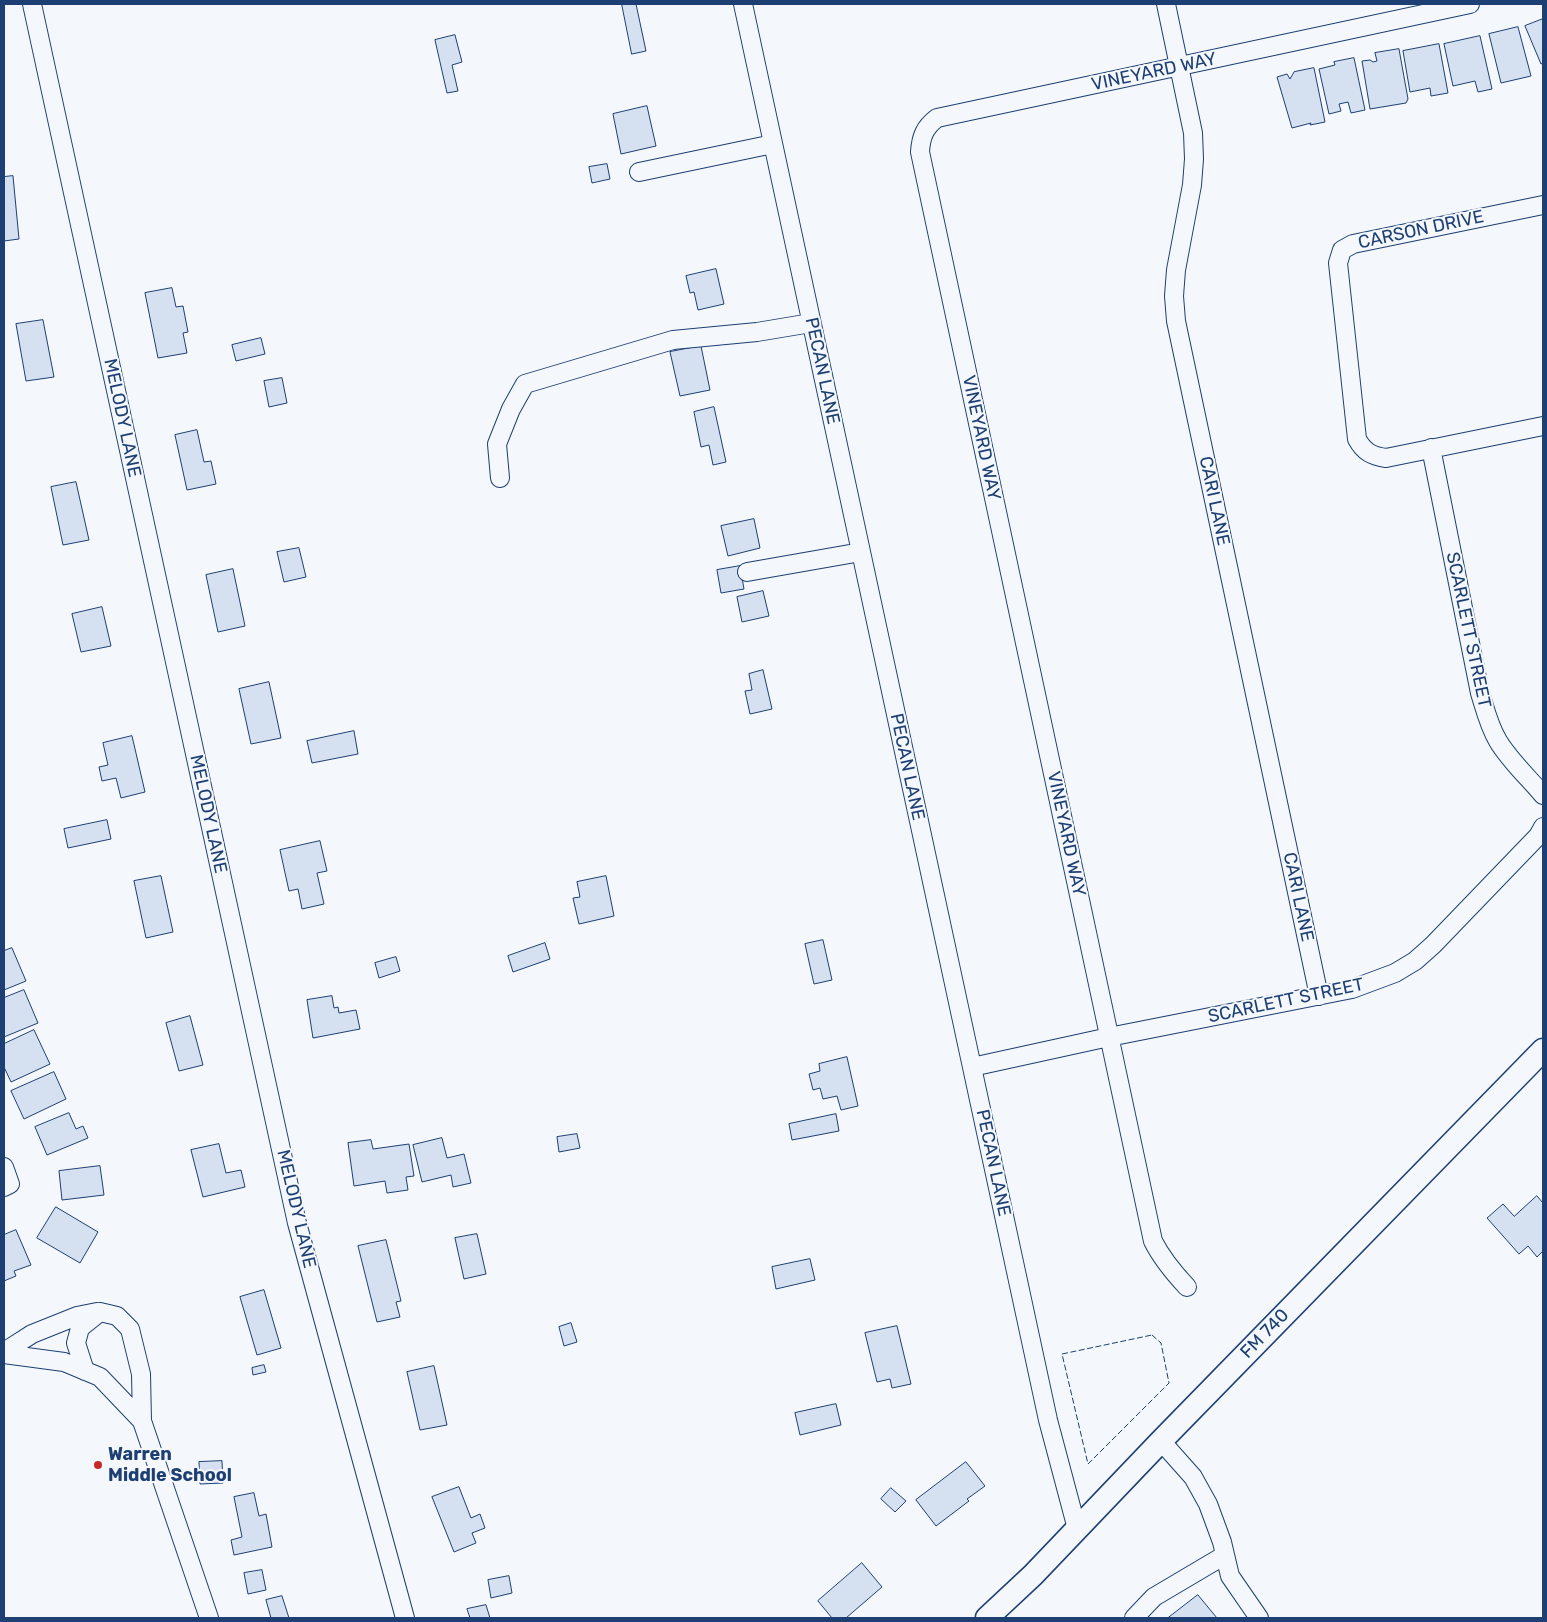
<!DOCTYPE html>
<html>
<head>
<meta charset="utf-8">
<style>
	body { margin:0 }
	#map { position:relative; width:1547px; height:1622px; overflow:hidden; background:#f4f7fb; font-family:Rubik,sans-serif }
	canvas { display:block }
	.frame { position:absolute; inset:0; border:5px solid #1d3f73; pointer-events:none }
</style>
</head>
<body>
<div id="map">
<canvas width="1547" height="1622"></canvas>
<div class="frame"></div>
</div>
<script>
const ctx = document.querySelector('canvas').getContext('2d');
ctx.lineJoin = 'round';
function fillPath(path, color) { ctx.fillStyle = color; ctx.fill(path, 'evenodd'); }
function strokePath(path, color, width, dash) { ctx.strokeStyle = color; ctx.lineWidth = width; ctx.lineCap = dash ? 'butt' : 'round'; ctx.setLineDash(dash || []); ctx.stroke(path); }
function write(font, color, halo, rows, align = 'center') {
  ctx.font = font + ' Rubik,sans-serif'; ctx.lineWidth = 4; ctx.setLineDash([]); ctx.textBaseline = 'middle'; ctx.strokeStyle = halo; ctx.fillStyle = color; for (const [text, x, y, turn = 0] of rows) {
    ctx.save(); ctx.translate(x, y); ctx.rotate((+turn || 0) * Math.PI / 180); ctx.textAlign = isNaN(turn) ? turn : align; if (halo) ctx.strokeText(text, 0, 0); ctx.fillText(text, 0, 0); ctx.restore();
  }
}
const building = new Path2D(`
	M622 4H636L646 51 632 54Z
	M1543 19V63L1541 64 1525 26Z
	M1518 27 1531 76 1501 83 1489 34Z
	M455 35 462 62 452 65 458 91 447 93 435 40Z
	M1480 36 1492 89 1478 92 1475 81 1453 86 1444 44Z
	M1439 44 1448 93 1431 96 1430 88 1410 92 1403 51Z
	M1399 49 1408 99 1406 103 1370 109 1362 61 1370 60 1373 62 1377 61 1375 53Z
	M1354 58 1365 110 1351 113 1348 102 1339 104 1341 111 1329 114 1319 69 1335 65 1334 62Z
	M1314 68 1325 122 1310 125 1311 123 1292 128 1277 77 1287 74 1290 79 1294 72Z
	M647 106 656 146 621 154 613 114Z
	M607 164 610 179 592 183 589 167Z
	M13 176 19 239 4 241V177Z
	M716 269 724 304 698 310 694 292 690 293 686 276Z
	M172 288 176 307 183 306 188 332 183 333 187 353 158 358 145 293Z
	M43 320 54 377 26 381 16 324Z
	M261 338 265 354 236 361 232 345Z
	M701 346 710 390 680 396 670 352Z
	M282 378 287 403 269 407 264 381Z
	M714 407 726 462 713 465 709 445 701 447 694 412Z
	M197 430 204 462 211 461 216 484 187 490 175 435Z
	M76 482 89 540 63 545 51 487Z
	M754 519 760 548 728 556 721 526Z
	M299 548 306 577 284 582 277 552Z
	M740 566 744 589 721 593 717 570Z
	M233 569 245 626 218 632 206 575Z
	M763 591 769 616 742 622 737 597Z
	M102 607 111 646 81 652 72 614Z
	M763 670 772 709 750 714 745 691 752 690 749 674Z
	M269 682 281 738 251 744 239 689Z
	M354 731 358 754 312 763 307 741Z
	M132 736 145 792 121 798 116 778 102 781 99 767 108 765 103 743Z
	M107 820 111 839 68 848 64 829Z
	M320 841 327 871 317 873 324 904 302 909 298 889 289 891 280 850Z
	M161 876 173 932 146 938 134 881Z
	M606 876 614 916 579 924 573 898 580 897 577 882Z
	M823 940 832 980 814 984 805 944Z
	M545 943 550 959 513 972 508 956Z
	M12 948 26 981 4 990V951Z
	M396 957 400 971 379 978 375 963Z
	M24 990 38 1023 4 1037V998Z
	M332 996 334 1008 338 1007 339 1013 356 1010 360 1029 313 1038 307 1000Z
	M190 1016 203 1065 179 1071 166 1023Z
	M34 1030 50 1064 11 1082 4 1067V1044Z
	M847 1057 858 1106 841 1110 837 1096 823 1099 820 1088 813 1090 809 1074 820 1071 819 1064Z
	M54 1072 66 1099 24 1119 11 1091Z
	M69 1113 76 1129 83 1126 88 1138 47 1155 35 1127Z
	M836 1114 839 1131 792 1140 789 1124Z
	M577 1134 580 1148 559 1152 557 1137Z
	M442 1138 447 1158 464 1154 471 1183 453 1187 451 1175 422 1182 413 1145Z
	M371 1140 373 1149 409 1144 414 1176 406 1177 408 1190 387 1193 385 1181 354 1186 348 1143Z
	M219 1144 226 1173 241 1170 245 1187 203 1197 191 1150Z
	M100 1166 104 1195 62 1200 59 1171Z
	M1537 1196 1543 1203V1251L1537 1257 1528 1246 1519 1254 1487 1218 1503 1204 1514 1216Z
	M56 1207 98 1232 80 1263 37 1238Z
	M16 1230 31 1265 14 1271 16 1276 4 1281V1235Z
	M477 1234 486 1274 464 1279 455 1238Z
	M386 1240 401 1301 396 1302 400 1317 377 1322 358 1246Z
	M810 1259 815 1280 776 1289 772 1267Z
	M264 1290 281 1348 257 1355 240 1297Z
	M571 1323 577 1342 564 1346 559 1327Z
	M897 1326 911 1384 892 1388 890 1379 877 1382 865 1333Z
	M264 1365 266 1372 253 1375 252 1368Z
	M434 1366 447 1425 420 1430 407 1372Z
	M836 1404 841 1425 800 1435 795 1413Z
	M222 1461 223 1483 200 1484 199 1462Z
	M966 1462 985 1486 967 1499 969 1501 936 1526 916 1500Z
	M459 1487 471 1518 480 1514 485 1528 472 1533 476 1543 454 1552 432 1497Z
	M891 1488 906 1501 895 1512 881 1499Z
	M254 1493 259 1516 266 1514 272 1547 234 1555 231 1540 242 1537 234 1497Z
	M862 1563 882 1587 846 1618H832L818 1601Z
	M262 1570 266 1590 248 1594 244 1573Z
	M509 1576 512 1593 491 1598 488 1580Z
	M1198 1595 1217 1618H1168Z
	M282 1596 289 1618H271L266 1600Z
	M486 1605 490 1618H470L467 1609Z`);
const minor = new Path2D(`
	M32 4 297 1223 405 1618
	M743 4 1048 1420 1077 1529
	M1166 4 1193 133 1194 159 1192 185 1176 270 1174 296 1176 321 1319 996
	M639 172 773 144
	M1543 205 1353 244 1342 250 1338 263 1357 439C1364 452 1372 456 1386 458L1543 426
	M1431 448 1480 693C1485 709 1489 726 1498 741 1510 761 1528 777 1543 795
	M500 478 497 444 511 409 525 384 673 340 757 332 811 323
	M747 572 861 552
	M972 1067 1109 1037 1352 989 1395 973 1415 961 1433 945 1538 836 1543 827
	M4 1167 10 1184 4 1187
	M1187 1287C1173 1272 1162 1259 1153 1241L920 152C921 136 925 127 937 118L1470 4
	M4 1352 32 1334 77 1316 97 1312
	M4 1354 64 1362 100 1377 142 1421 209 1618
	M85 1371 76 1343 80 1328 100 1312 117 1316 130 1329 141 1374 142 1421
	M1161 1441 1193 1477 1208 1504 1222 1542 1230 1576 1259 1618
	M1134 1618 1154 1597 1225 1555`);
const major = new Path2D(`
	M987 1618 1033 1575 1161 1441 1543 1050`);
const fence = new Path2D(`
	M1152 1335 1161 1343 1169 1383 1088 1464 1062 1354Z`);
const markers = [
	[98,1465,5,"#c62828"]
];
const streetNames = [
	["VINEYARD WAY",1154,72,-12],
	["CARSON DRIVE",1421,230,-12],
	["PECAN LANE",822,371,78],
	["MELODY LANE",122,418,78],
	["VINEYARD WAY",981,438,78],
	["CARI LANE",1214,501,78],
	["SCARLETT STREET",1468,630,78],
	["PECAN LANE",907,767,78],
	["MELODY LANE",208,814,78],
	["VINEYARD WAY",1066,834,78],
	["CARI LANE",1298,897,78],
	["SCARLETT STREET",1286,1001,-12],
	["PECAN LANE",993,1163,78],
	["MELODY LANE",296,1209,77],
	["FM 740",1265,1334,-46]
];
const poiNames = [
	["Warren",108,1455],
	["Middle School",108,1476]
];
fillPath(building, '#d5e0f0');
strokePath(building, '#1d3f73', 1);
strokePath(minor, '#1d3f73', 20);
strokePath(major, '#1d3f73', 25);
strokePath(minor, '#f4f7fb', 18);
strokePath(major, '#f4f7fb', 22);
strokePath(fence, '#1d3f73', 1, [6, 2.5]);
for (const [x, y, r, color] of markers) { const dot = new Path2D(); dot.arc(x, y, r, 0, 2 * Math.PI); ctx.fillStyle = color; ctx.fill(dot); strokePath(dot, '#f4f7fb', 2); }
write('18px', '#1d3f73', '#f4f7fb', streetNames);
write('bold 18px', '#1d3f73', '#f4f7fb', poiNames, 'left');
</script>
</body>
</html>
